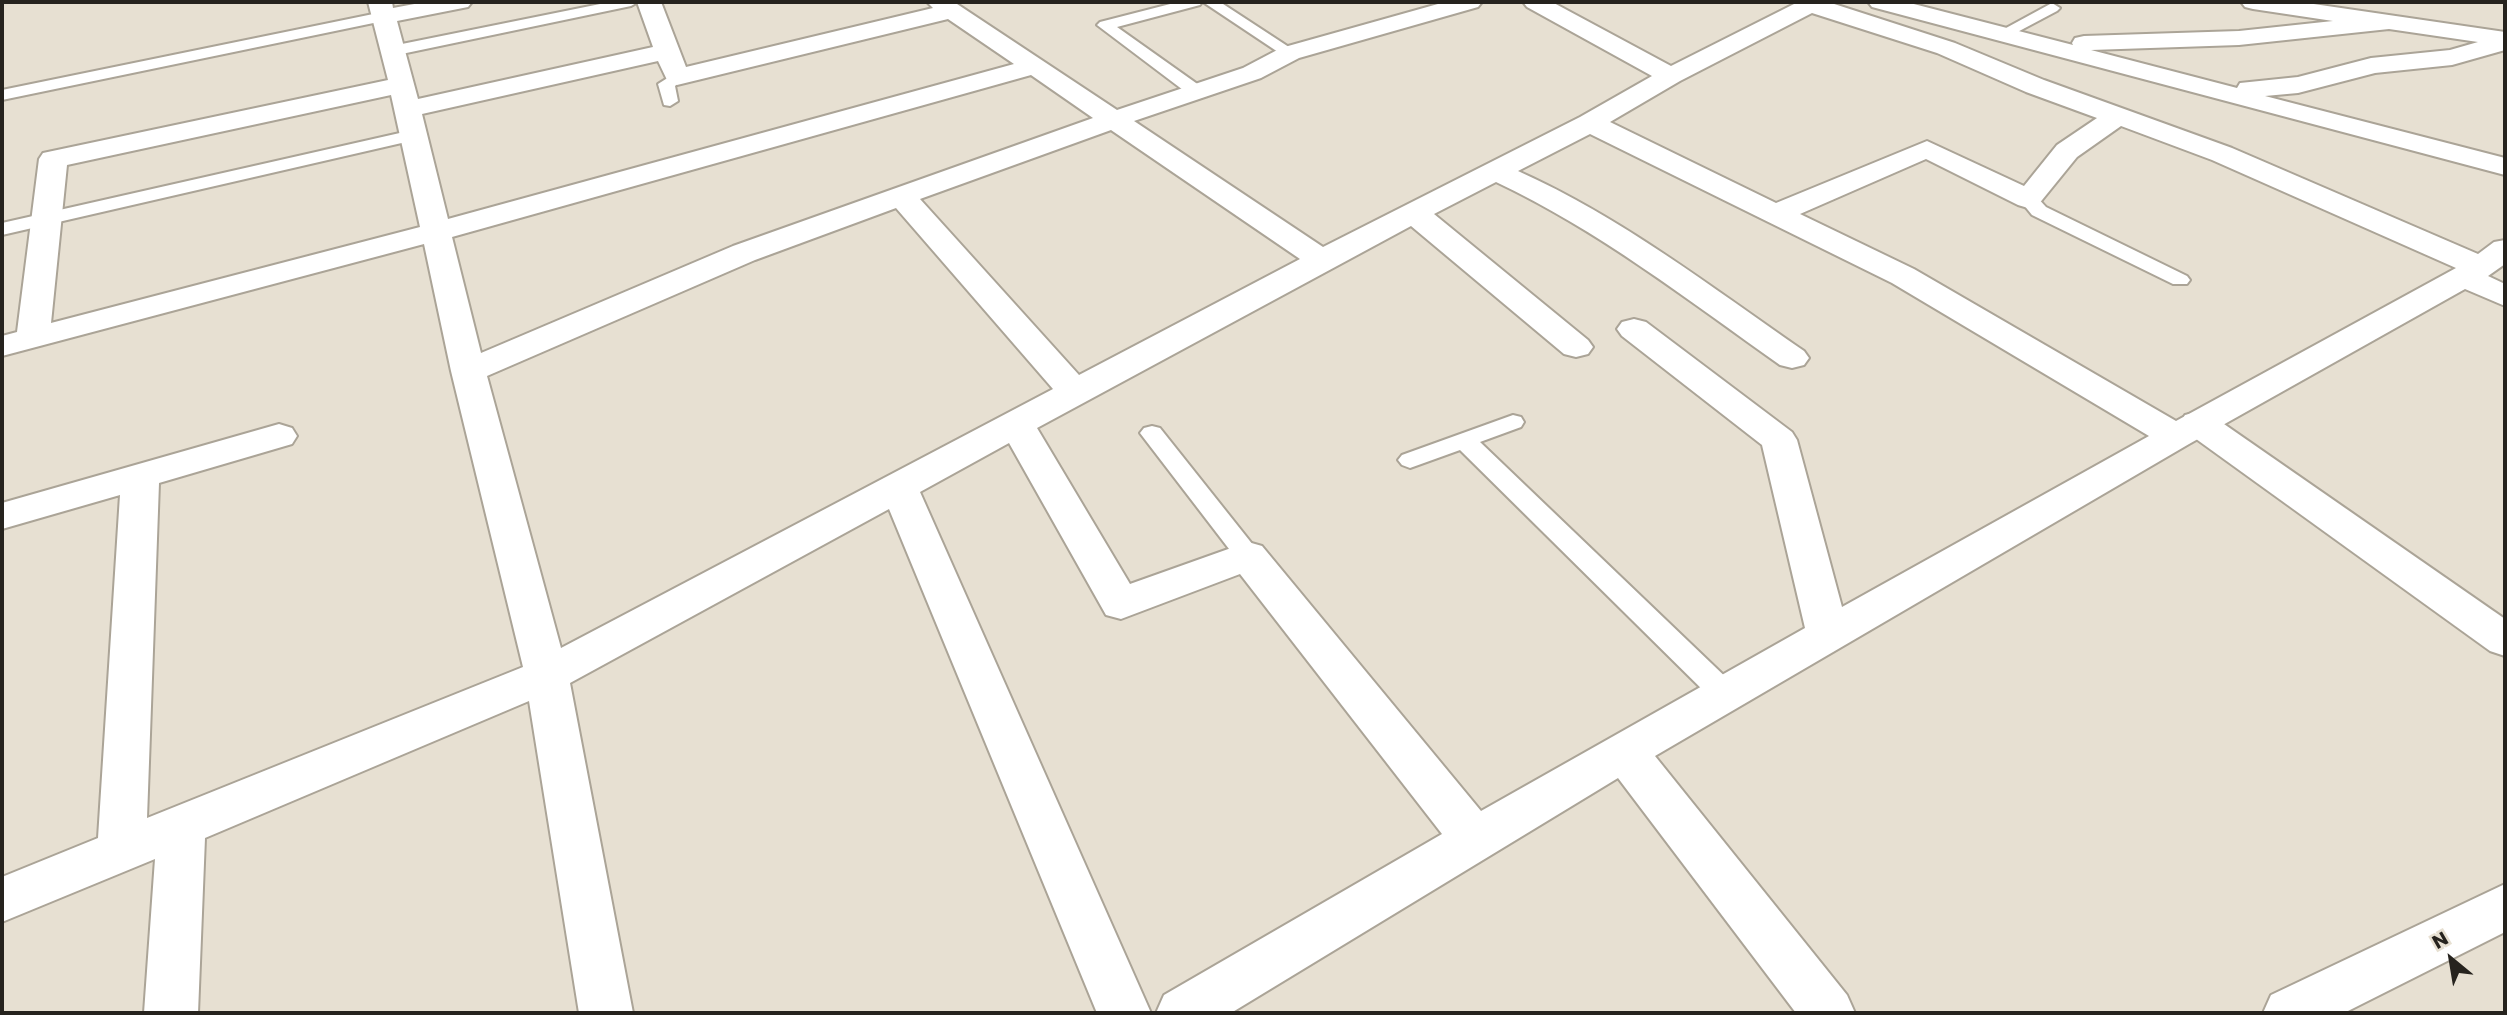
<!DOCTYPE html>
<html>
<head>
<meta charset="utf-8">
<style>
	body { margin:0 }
	#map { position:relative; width:2507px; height:1015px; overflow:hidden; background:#e7e0d2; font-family:Poppins,sans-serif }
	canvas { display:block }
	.frame { position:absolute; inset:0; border:4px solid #26231e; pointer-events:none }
	.north { position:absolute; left:2416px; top:924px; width:70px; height:70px; -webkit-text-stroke:5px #e7e0d2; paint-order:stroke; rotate:330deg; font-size:19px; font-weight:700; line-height:28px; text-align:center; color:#26231e }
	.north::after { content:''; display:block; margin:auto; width:24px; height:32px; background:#26231e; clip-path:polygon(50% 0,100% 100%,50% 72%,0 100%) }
</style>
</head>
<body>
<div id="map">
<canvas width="2507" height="1015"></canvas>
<div class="frame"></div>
<div class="north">N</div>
</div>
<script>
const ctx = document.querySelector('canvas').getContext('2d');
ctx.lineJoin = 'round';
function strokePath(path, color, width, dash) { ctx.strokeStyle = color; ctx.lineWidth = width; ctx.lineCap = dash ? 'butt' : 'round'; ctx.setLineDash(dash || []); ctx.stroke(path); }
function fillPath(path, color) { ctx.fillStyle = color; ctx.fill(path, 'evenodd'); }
const lane = new Path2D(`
	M610 2H638L631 6 392 56 384 51 392 46Z
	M1178 2H1202L1200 5 1117 27 1203 88 1205 92 1197 97 1191 96 1097 25 1100 22Z
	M1203 2H1220L1298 53 1296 56H1284Z
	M2052 3 2060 8 2057 11 2008 37 2003 39 1995 34Z
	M383 12 391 17 388 20 2 100V90Z
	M677 72 685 77 675 86 678 101 670 106 664 105 658 84Z
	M413 130 419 131 422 135 419 139 2 235V223Z
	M2028 193 2035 195 2046 207 2187 276 2190 280 2187 284H2173L2032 215 2019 199Z
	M1513 415 1521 417 1524 422 1521 427 1480 442 1735 686 1739 694 1735 702 1725 705 1715 702 1460 450 1410 468 1402 465 1398 460 1402 455Z
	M1152 426 1160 428 1257 550 1261 556 1257 562 1248 565 1239 562 1140 433 1144 428Z`);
const street = new Path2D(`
	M368 2H392L393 8 425 2H472L468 7 397 21 418 99 653 47 637 2H661L686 67 933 8 927 2H954L1117 110 1243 68 1281 48 1445 2H1482L1478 7 1299 58 1261 78 1134 121 1323 247 1580 117 1652 76 1527 7 1523 2H1552L1671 66 1798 2H1828L1955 43 2044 80 2232 148 2478 254 2494 242 2505 240V264L2488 276 2505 284V306L2465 289 2189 444 1655 756 1847 995 1855 1013H1796L1618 778 1231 1013H1156L1164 995 1442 834 1240 574 1121 619 1106 615 1009 443 920 492 1151 1013H1097L889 509 570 683 633 1013H579L529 701 205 838 198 1013H144L155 859 2 922V877L98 838 120 495 2 529V503L279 424 292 428 297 436 292 444 159 483 147 818 523 667 451 371 424 244 2 356V336L17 332 39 159 43 153 388 80ZM1812 13 1937 53 2026 92 2097 118 2057 145 2024 186 1927 141 1776 203 1610 122 1680 81ZM948 19 1014 64 448 219 422 114 658 61 668 82 677 85ZM1031 75 1093 118 733 246 481 353 452 237ZM391 95 420 227 51 323 67 165ZM2121 126 2212 160 2456 268 2176 421 1914 269 1800 214 1926 159 2018 205 2028 208 2038 205 2077 157ZM1111 130 1300 259 1079 375 920 199ZM1590 134 1892 283 2149 436 1842 607 1797 440 1792 432 1646 322 1634 319 1622 322 1617 329 1622 336 1762 445 1805 628 1481 811 1262 546 1248 542 1130 584 1037 428 1411 226 1564 354 1576 357 1588 354 1593 347 1588 340 1434 214 1496 182C1598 230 1688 300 1780 365L1792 368 1804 365 1809 358 1804 351C1711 287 1621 217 1518 171ZM896 208 1053 389 561 648 487 376 755 260Z
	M1868 2H1906L2073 45 2072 43 2075 38 2084 36 2239 31 2333 21 2253 9 2245 7 2241 2H2300L2505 32V50L2452 65 2375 73 2298 93 2265 96 2505 158V175L1872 7ZM2389 29 2478 42 2450 50 2371 58 2298 77 2240 83 2237 88 2091 50 2239 45Z
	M2505 884V932L2344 1013H2263L2271 995Z`);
const secondary = new Path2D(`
	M2198 412 2211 415 2505 619V656L2490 651 2185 431 2180 423 2185 415Z`);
strokePath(lane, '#aba497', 4);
strokePath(street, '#aba497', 4);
strokePath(secondary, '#aba497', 4);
fillPath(lane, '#fff');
fillPath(street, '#fff');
fillPath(secondary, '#fff');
</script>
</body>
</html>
